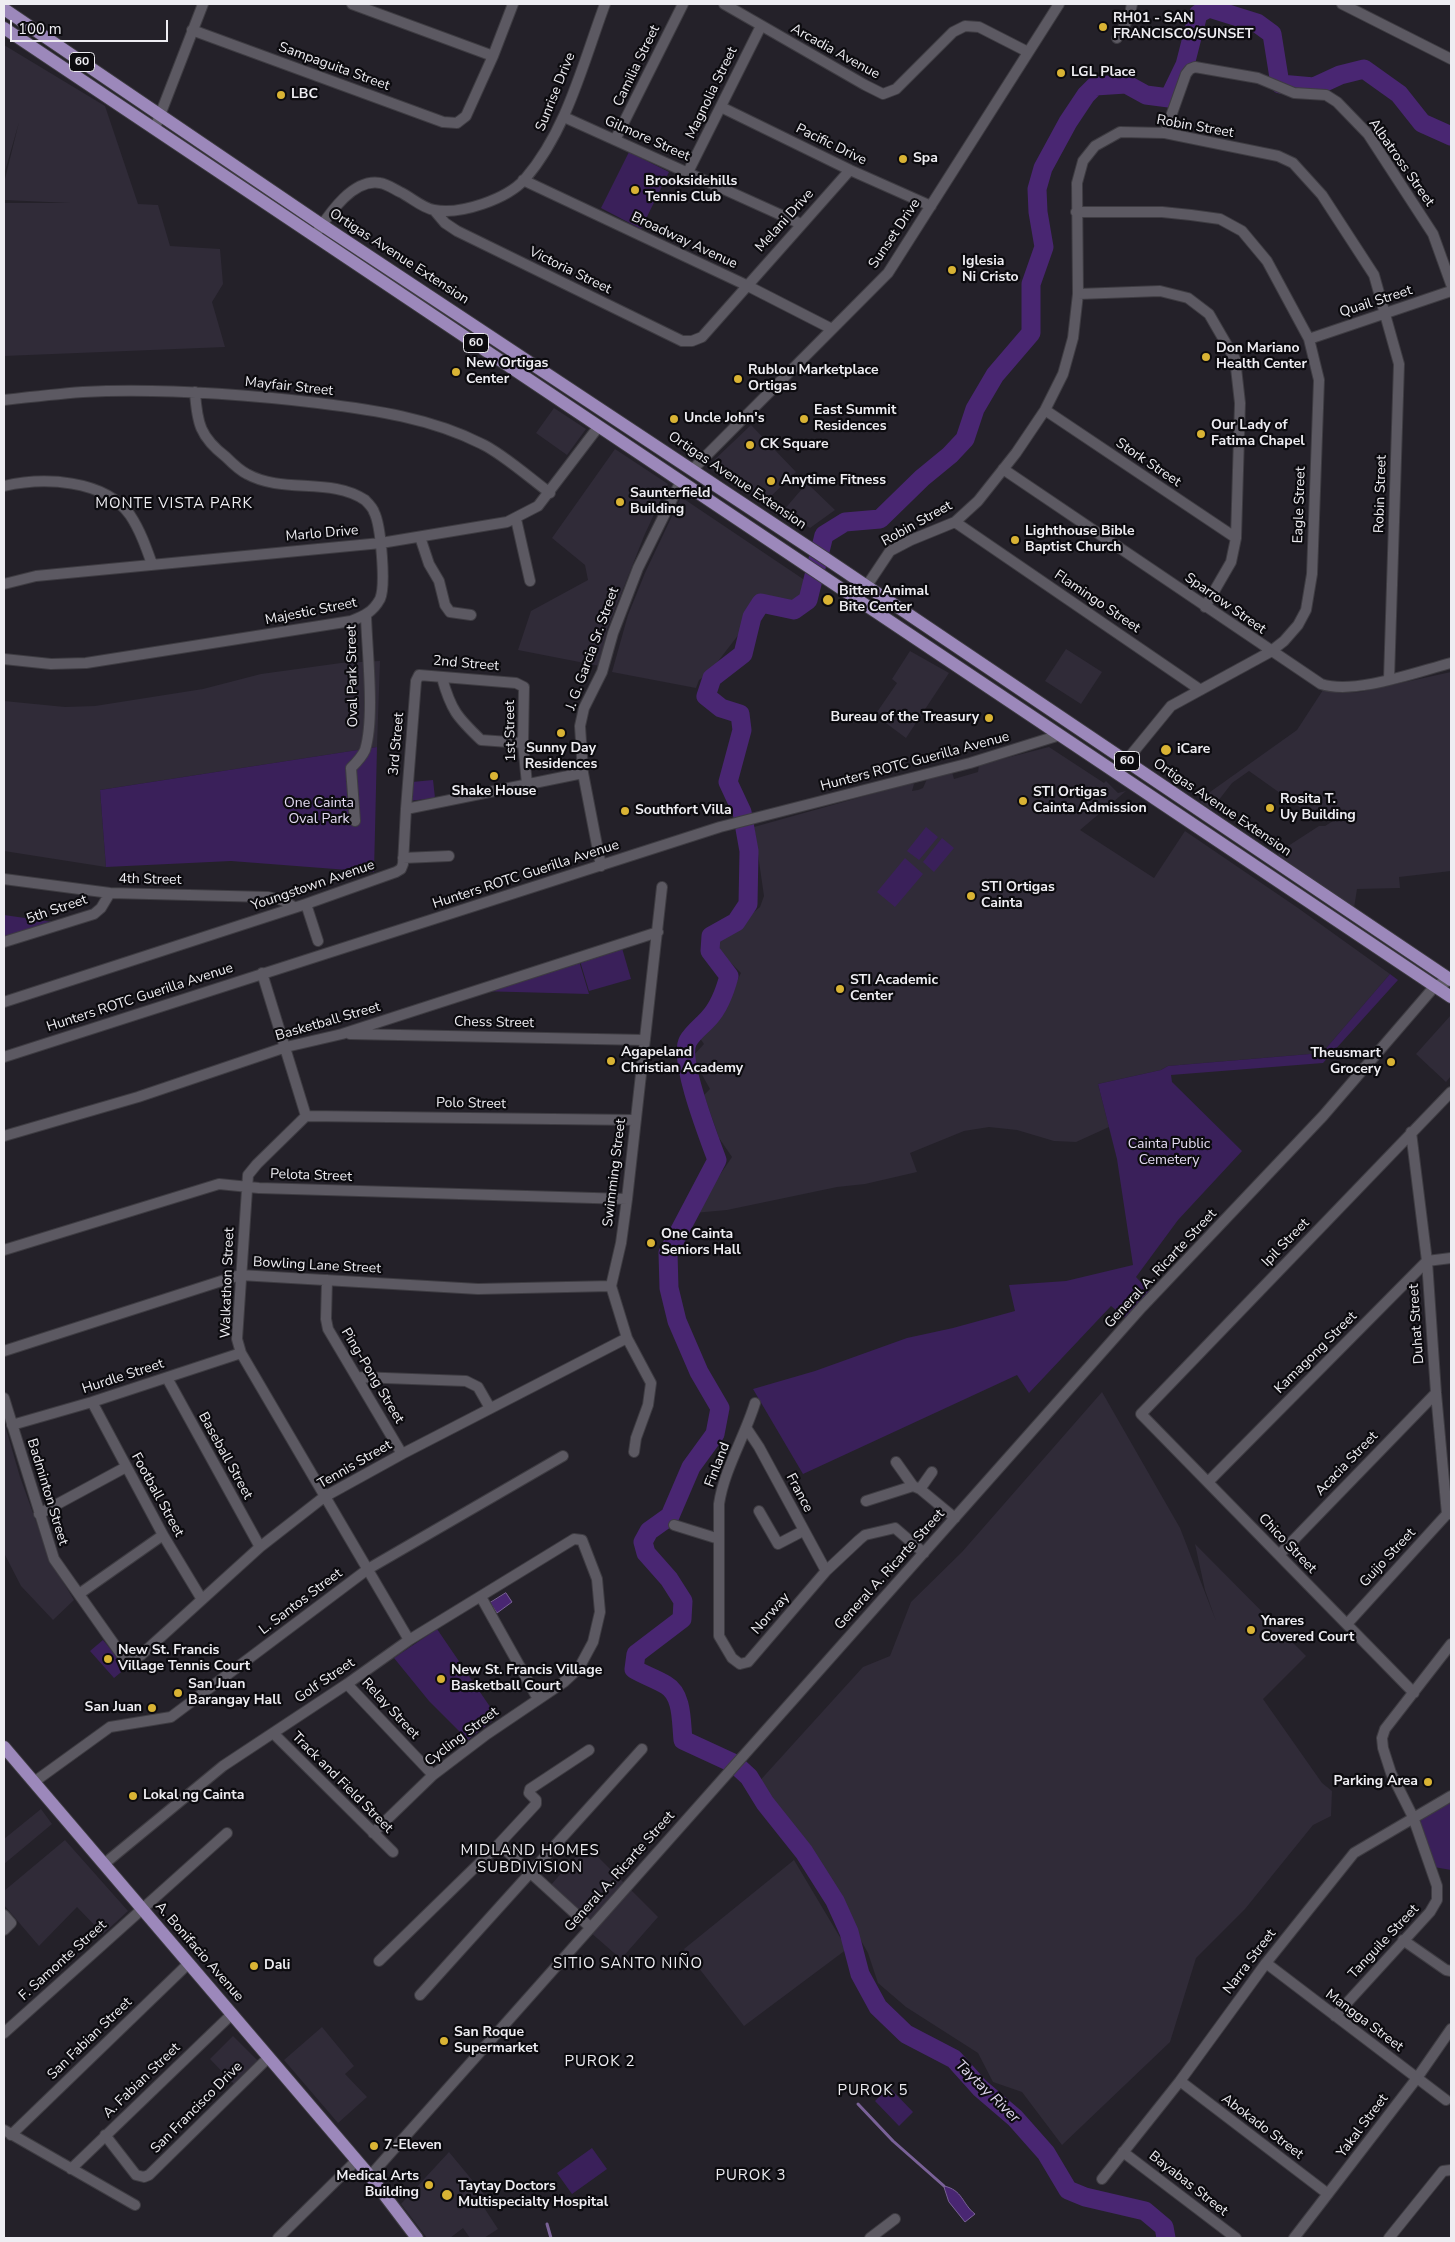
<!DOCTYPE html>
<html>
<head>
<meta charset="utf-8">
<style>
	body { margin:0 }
	#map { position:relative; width:1455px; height:2242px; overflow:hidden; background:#242129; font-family:"Nunito Sans",sans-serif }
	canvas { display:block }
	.frame { position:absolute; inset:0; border:5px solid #eeedf2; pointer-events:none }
	.scale { position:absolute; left:10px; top:20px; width:158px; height:22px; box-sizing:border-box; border:2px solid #eeedf2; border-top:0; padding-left:6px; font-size:15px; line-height:18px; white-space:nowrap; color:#eeedf2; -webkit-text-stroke:4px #0c0b0f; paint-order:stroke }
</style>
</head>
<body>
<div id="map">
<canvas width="1455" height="2242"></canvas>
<div class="frame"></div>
<div class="scale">100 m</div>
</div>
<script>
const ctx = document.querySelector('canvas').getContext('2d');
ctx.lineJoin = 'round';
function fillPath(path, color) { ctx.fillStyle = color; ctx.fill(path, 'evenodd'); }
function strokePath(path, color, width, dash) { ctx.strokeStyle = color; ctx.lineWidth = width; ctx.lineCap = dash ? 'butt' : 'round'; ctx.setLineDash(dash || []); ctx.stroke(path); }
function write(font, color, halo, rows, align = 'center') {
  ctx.font = font + ' "Nunito Sans",sans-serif'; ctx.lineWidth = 4.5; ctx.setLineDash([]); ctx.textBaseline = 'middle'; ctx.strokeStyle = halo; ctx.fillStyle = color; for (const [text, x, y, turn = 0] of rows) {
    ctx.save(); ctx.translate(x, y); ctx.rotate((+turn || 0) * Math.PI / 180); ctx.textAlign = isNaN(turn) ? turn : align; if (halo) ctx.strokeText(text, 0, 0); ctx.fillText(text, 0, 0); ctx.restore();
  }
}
const built = new Path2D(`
	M4 45 105 106 138 204 158 205 170 246 220 249 223 284 212 302 225 347 4 356V203H70L4 200V183L19 122 4 175Z
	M554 408 586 429 567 455 536 433Z
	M751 425 796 472 766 501 710 464Z
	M615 449 668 484 644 536 607 630 600 666 518 650 531 611 588 580 585 565 552 538Z
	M807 483 835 510 810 528 783 511Z
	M681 497 806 581 803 596 795 604 760 598 739 634 709 673 699 680 696 688 612 672 628 615 645 573Z
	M1066 649 1102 672 1081 704 1045 681Z
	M910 651 949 673 906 738 875 715 897 683 892 679Z
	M380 661 377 747 100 790 106 867 4 851V701L65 707 95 706 203 689 261 674 341 663Z
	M1451 672V871L1399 877 1400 888 1357 889 1354 908 1278 855 1285 848 1319 826H1325L1343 815 1339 807 1318 820 1249 771 1232 783 1211 810 1200 802 1210 792 1297 730 1323 690 1343 693 1360 692Z
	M1049 747 1104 783 1106 781 1118 793 1126 791 1080 830 1154 878 1185 831 1298 908 1390 974 1322 1053 1168 1066 1161 1070 1098 1084 1109 1127 1076 1142 1054 1141 1017 1130 989 1127 964 1131 910 1153 917 1172 865 1184 837 1187 727 1210 694 1213 732 1157 719 1138 704 1095 710 1089 692 1057 704 1044 699 1037 725 1005 741 973 719 951 720 940 760 907 764 896 754 827 911 783 914 784 912 791 918 790 923 788 927 779 952 772 954 779 978 772 979 765Z
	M1451 1015V1076L1446 1082 1416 1054Z
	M1102 1392 1180 1528 1216 1621 1205 1590 1195 1544 1306 1656 1263 1699 1322 1783 1332 1791 1331 1816 1313 1825 1245 1909 1196 1958 1170 2042 1062 2145 1022 2092 993 2082 978 2053 906 2007 878 1983 868 1953 807 1844 784 1814 756 1785 863 1667 890 1656 911 1602 962 1552Z
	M4 1422 20 1477 50 1560 74 1600 53 1620 21 1586 4 1553Z
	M41 1809 52 1824 4 1864V1839Z
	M65 1840 128 1911 103 1934 77 1907 39 1946 4 1905V1891Z
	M586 1845 624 1883 588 1924 550 1886Z
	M794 1860 847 1949 744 2026 684 1949Z
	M629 1888 658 1917 621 1959 590 1932Z
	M322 2027 354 2066 345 2074 367 2097 338 2123 284 2060Z
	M233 2036 258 2061 234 2084 210 2059Z
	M449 2152 487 2198 481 2203 498 2229 484 2238H470L463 2228 450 2238H427L401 2204Z`);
const green = new Path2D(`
	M629 152 669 172 641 229 601 208Z
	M377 747 374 872 231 861 106 867 100 790Z
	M433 780 435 798 409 801 412 782Z
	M926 827 938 837 919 860 907 851Z
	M942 838 954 848 934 872 923 862Z
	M905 858 923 874 895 907 877 892Z
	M4 915 53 922 4 940Z
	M622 948 631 979 589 991 580 961Z
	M579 961 589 994 478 991Z
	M1390 974 1398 980 1323 1063 1171 1075 1172 1082 1242 1151 1178 1220 1136 1277 1152 1294 1128 1320 1111 1306 1029 1393 1017 1375 803 1474 753 1389 815 1371 907 1338 953 1328 1015 1311 1009 1285 1066 1281 1133 1265 1117 1159 1098 1084 1161 1070 1168 1066 1322 1053Z
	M437 1629 497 1717 468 1740 429 1701 394 1658Z
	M103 1640 126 1668 114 1678 90 1651Z
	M1451 1798V1870L1434 1867 1416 1816Z
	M889 2087 913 2112 899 2126 875 2101Z
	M592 2148 607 2169 572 2194 557 2173Z`);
const water = new Path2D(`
	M506 1593 512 1602 497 1613 490 1603Z
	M944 2186C963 2190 962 2204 975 2214L965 2222 949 2202Z`);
const stream = new Path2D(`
	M858 2104 893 2141 944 2186
	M547 2224 551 2238`);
const river = new Path2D(`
	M1166 2238 1164 2227 1145 2211 1085 2197 1068 2190 1046 2153 1015 2118 980 2088 954 2059 906 2034 878 2007 860 1974 849 1932 835 1901 804 1852 765 1803 749 1777 735 1764 683 1740C681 1722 683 1695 666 1685 656 1679 644 1675 634 1669L636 1654 682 1619 683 1601 669 1579 646 1553 643 1542 649 1531 670 1516 691 1467 715 1434 720 1408 699 1372 677 1321 669 1288 668 1253 717 1160C709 1138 678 1059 688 1041 693 1032 703 1025 709 1018 720 1006 725 991 729 976L710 951 711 936 736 922 748 904 749 851 742 812 728 782 742 730 740 714 721 708 706 696 712 678 743 654 752 617 761 603 794 610 808 600 824 535 845 522 880 519 922 478 950 455 965 439 975 409 995 375 1031 333V284L1044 247 1038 212 1037 189 1043 168 1068 122 1086 95 1095 86 1126 84 1146 95 1169 98 1185 65 1198 14 1209 8 1257 23 1272 34 1280 84 1314 87 1340 75 1364 69 1399 94 1422 123 1451 136`);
const minor = new Path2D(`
	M352 4 493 56
	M724 4 865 85 883 94 896 89 953 32 965 26 979 27 1028 52
	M1342 4 1451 59
	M192 30 443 122 457 123 466 116 493 56 513 4
	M1117 38 1129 18 1132 4
	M721 107 850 170 931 206
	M564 117 801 224
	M155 128 203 4
	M1165 133 1186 74 1190 69 1195 67 1258 78 1294 93 1326 95 1337 102 1368 134 1433 234 1451 284
	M615 140 683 4
	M688 172 761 26
	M523 180 746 285 832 329
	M434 210 445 223 457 231 682 341H692L702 337 850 170
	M1076 212H1162L1191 215 1220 219 1242 231 1267 261 1309 339 1319 380 1312 574 1306 610 1298 625 1284 641 1270 652 1171 706 1126 761
	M315 235C328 216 352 178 380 183 387 184 394 189 400 192 411 197 422 208 434 210 461 215 507 199 525 179 567 130 583 63 605 4
	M1078 294 1160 291 1188 298 1209 314 1235 359 1240 403 1236 538 1231 562 1205 607
	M1309 339 1451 291
	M4 400C30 397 57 394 83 392 162 388 240 394 318 403 374 410 431 418 482 444 503 454 531 479 550 493
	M1045 410 1236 538
	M1003 469 1321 684C1355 695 1416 672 1451 663
	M692 470 888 273 1059 4
	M4 486C43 477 104 479 130 515 140 530 146 547 152 564
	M516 519 530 581
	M955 522 1199 689
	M420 537 429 564 439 581 445 605 450 612 471 615
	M4 584 36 576 381 543 507 522 538 506 599 426
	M858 599 890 551 911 540 955 522 978 501 1016 453 1045 410 1063 374 1073 338 1078 294 1077 183 1083 161 1095 146 1120 132 1165 133 1278 156 1293 163 1322 195 1374 275 1399 364 1389 679
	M4 659 51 664 86 663 351 621C364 616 373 612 380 599 386 586 381 525 374 512 373 508 368 503 365 500 331 477 283 494 247 474 239 470 232 463 226 457 200 437 197 423 195 392
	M442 678C451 710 457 717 481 740L523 743
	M406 809 416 681 419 675 516 683 524 687 523 743 527 784
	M355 821 351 768C356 763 362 757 365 750 375 718 367 651 366 616
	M403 858 449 856
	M601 866 583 773 580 726 584 708 602 672 613 633 638 568 681 481
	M4 879 110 893 268 897 282 900 294 907
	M306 904 318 941
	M4 942 94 914 101 908 110 893
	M262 973 306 1116 257 1164 248 1175 237 1339 241 1353 409 1640
	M4 1002 306 904 396 872 401 869 403 864 406 809 583 773
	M350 1034 645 1040
	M4 1057 720 827 970 763 1060 735
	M306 1116 635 1120
	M1411 1132 1427 1261 1436 1393 1447 1514
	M4 1136 138 1097 286 1047 342 1034 658 932
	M4 1250 219 1184 259 1188 627 1199
	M327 1280 326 1319 328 1329 402 1454
	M4 1351 240 1275 478 1289 611 1286
	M358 1377 466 1381 478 1387 490 1408
	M167 1378 260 1547
	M4 1398 54 1559 121 1654 129 1662 141 1655 260 1547 324 1497 402 1454 627 1338
	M92 1402 163 1535 201 1598
	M755 1403C745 1436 724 1470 719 1504V1636L732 1658 740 1664 748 1662 826 1571 859 1540 865 1535 895 1528 924 1553
	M12 1425 92 1402 241 1353
	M747 1429 759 1447 826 1571
	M634 1452 636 1438 648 1405 651 1383 627 1338 611 1286 621 1243 627 1199 662 887
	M896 1462 913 1486 920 1489 955 1518
	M1208 1482 1427 1261 1451 1258
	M920 1489 932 1472
	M866 1501 913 1486
	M759 1511 778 1544 803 1531
	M39 1514 126 1467
	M674 1525 719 1539
	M1279 1555 1436 1393
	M79 1594 163 1535
	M481 1597 538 1699
	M1347 1624 1447 1514H1451
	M347 1684 433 1775
	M1414 1693 1141 1414 1451 1092
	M273 1733 393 1852
	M34 1782 110 1727 171 1717 368 1569 563 1456
	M499 1844 590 1927
	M104 1864 223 1766 347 1684 409 1640 574 1539 582 1540 597 1579 600 1612 593 1642 579 1668 564 1682 487 1734 433 1775 373 1833
	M4 1915 11 1923 4 1930
	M1403 1940 1446 1970 1451 1971
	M379 1961 499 1844 536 1804V1800L529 1793 530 1789 589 1750
	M1266 1963 1446 2100
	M420 1995 642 1749
	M1335 2016 1430 1912 1437 1900V1886L1413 1817 1391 1773 1383 1748 1382 1738 1385 1729 1451 1644
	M4 2033 227 1833
	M1180 2081 1328 2194
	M4 2130 135 2205
	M11 2135 189 1963
	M105 2135 136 2175 144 2177 149 2175 269 2057
	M1123 2152 1236 2238
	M71 2169 232 2014
	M370 2176 1142 1307 1323 1116 1435 986 1451 980
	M1102 2179 1180 2081 1266 1963 1354 1853 1451 1796
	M278 2238 356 2161
	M870 2238 895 2219
	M1294 2238 1417 2078 1451 2029
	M1389 2238 1443 2171 1451 2170`);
const major = new Path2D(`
	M4 9 322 225 825 558 1451 980
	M4 28 1451 997
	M4 1747 370 2176 417 2238`);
const markers = [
	[1103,27,5,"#d9b334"],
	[1061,73,5,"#d9b334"],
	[281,95,5,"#d9b334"],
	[903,159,5,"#d9b334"],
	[635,190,5,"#d9b334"],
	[952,270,5,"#d9b334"],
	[1206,357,5,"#d9b334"],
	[456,372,5,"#d9b334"],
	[738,379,5,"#d9b334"],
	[674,419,5,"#d9b334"],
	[804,419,5,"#d9b334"],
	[1201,434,5,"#d9b334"],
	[750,445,5,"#d9b334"],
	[771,481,5,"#d9b334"],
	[620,502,5,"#d9b334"],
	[1015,540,5,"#d9b334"],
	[828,600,6,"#d9b334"],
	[989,718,5,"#d9b334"],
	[561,733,5,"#d9b334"],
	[1166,750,6,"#d9b334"],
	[494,776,5,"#d9b334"],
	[1023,801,5,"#d9b334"],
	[1270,808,5,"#d9b334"],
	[625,811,5,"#d9b334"],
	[971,896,5,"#d9b334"],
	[840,989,5,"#d9b334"],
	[611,1061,5,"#d9b334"],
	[1391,1062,5,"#d9b334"],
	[651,1243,5,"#d9b334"],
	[1251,1630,5,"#d9b334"],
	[108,1659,5,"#d9b334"],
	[441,1679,5,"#d9b334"],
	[178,1693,5,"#d9b334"],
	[152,1708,5,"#d9b334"],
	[1428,1782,5,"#d9b334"],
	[133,1796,5,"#d9b334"],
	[254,1966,5,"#d9b334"],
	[444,2041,5,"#d9b334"],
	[374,2146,5,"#d9b334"],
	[429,2185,5,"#d9b334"],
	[447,2195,6,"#d9b334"]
];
const shields = [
	[82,62,25],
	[476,343,25],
	[1127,761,25]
];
const shieldNames = [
	["60",82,62],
	["60",476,343],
	["60",1127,761]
];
const poiNames = [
	["RH01 - SAN",1113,19],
	["FRANCISCO/SUNSET",1113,35],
	["LGL Place",1071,73],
	["LBC",291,95],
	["Spa",913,159],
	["Brooksidehills",645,182],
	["Tennis Club",645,198],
	["Iglesia",962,262],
	["Ni Cristo",962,278],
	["Don Mariano",1216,349],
	["Health Center",1216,365],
	["New Ortigas",466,364],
	["Center",466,380],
	["Rublou Marketplace",748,371],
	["Ortigas",748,387],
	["East Summit",814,411],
	["Residences",814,427],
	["Uncle John's",684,419],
	["Our Lady of",1211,426],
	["Fatima Chapel",1211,442],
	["CK Square",760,445],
	["Anytime Fitness",781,481],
	["Saunterfield",630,494],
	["Building",630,510],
	["Lighthouse Bible",1025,532],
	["Baptist Church",1025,548],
	["Bitten Animal",839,592],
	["Bite Center",839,608],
	["Bureau of the Treasury",979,718,"right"],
	["Sunny Day",561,749,"center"],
	["Residences",561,765,"center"],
	["iCare",1177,750],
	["Shake House",494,792,"center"],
	["STI Ortigas",1033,793],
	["Cainta Admission",1033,809],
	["Rosita T.",1280,800],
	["Uy Building",1280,816],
	["Southfort Villa",635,811],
	["STI Ortigas",981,888],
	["Cainta",981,904],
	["STI Academic",850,981],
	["Center",850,997],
	["Agapeland",621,1053],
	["Christian Academy",621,1069],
	["Theusmart",1381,1054,"right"],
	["Grocery",1381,1070,"right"],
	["One Cainta",661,1235],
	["Seniors Hall",661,1251],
	["Ynares",1261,1622],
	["Covered Court",1261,1638],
	["New St. Francis",118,1651],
	["Village Tennis Court",118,1667],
	["New St. Francis Village",451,1671],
	["Basketball Court",451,1687],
	["San Juan",188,1685],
	["Barangay Hall",188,1701],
	["San Juan",142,1708,"right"],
	["Parking Area",1418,1782,"right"],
	["Lokal ng Cainta",143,1796],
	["Dali",264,1966],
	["San Roque",454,2033],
	["Supermarket",454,2049],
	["7-Eleven",384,2146],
	["Medical Arts",419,2177,"right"],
	["Building",419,2193,"right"],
	["Taytay Doctors",458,2187],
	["Multispecialty Hospital",458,2203]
];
const streetNames = [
	["Arcadia Avenue",835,52,29],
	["Camilia Street",637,66,-64],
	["Sampaguita Street",334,67,20],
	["Sunrise Drive",556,92,-68],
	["Magnolia Street",712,93,-64],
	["Robin Street",1195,127,10],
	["Gilmore Street",647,139,24],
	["Pacific Drive",831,145,26],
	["Albatross Street",1401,163,55],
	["Melani Drive",785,221,-48],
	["Sunset Drive",895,234,-56],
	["Broadway Avenue",684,241,25],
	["Ortigas Avenue Extension",399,257,33],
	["Victoria Street",570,271,26],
	["Quail Street",1376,302,-18],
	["Mayfair Street",289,387,6],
	["Stork Street",1148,463,34],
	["Ortigas Avenue Extension",737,481,34],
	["Robin Street",1381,494,-88],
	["Eagle Street",1300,505,-88],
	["Robin Street",917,524,-29],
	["Marlo Drive",322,534,-5],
	["Flamingo Street",1097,602,34],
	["Sparrow Street",1225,604,35],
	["Majestic Street",311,612,-11],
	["J. G. Garcia Sr. Street",593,649,-70],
	["2nd Street",466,664,5],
	["Oval Park Street",353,676,-91],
	["1st Street",511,731,-91],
	["3rd Street",397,744,-85],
	["Hunters ROTC Guerilla Avenue",915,762,-15],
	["Ortigas Avenue Extension",1222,808,34],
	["Hunters ROTC Guerilla Avenue",526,875,-18],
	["4th Street",150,880,1],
	["Youngstown Avenue",313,886,-19],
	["5th Street",57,910,-19],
	["Hunters ROTC Guerilla Avenue",140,998,-18],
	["Basketball Street",328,1022,-16],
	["Chess Street",494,1023,1],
	["Polo Street",471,1104,1],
	["Swimming Street",615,1173,-83],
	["Pelota Street",311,1176,2],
	["Ipil Street",1286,1243,-46],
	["Bowling Lane Street",317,1266,3],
	["General A. Ricarte Street",1161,1269,-47],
	["Walkathon Street",228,1283,-88],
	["Duhat Street",1417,1324,-94],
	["Kamagong Street",1316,1353,-45],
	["Ping-Pong Street",372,1376,59],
	["Hurdle Street",123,1377,-18],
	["Baseball Street",225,1456,61],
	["Acacia Street",1347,1464,-46],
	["Tennis Street",355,1465,-30],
	["Finland",718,1465,-69],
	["Badminton Street",47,1492,73],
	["France",799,1493,62],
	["Football Street",157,1495,61],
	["Chico Street",1287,1544,46],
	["Guijo Street",1388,1558,-47],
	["General A. Ricarte Street",890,1570,-48],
	["L. Santos Street",301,1602,-37],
	["Norway",771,1614,-49],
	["Golf Street",325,1681,-34],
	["Relay Street",390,1709,47],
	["Cycling Street",462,1737,-37],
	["Track and Field Street",342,1783,45],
	["General A. Ricarte Street",620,1872,-48],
	["Tanguile Street",1384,1942,-47],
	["A. Bonifacio Avenue",199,1952,49],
	["F. Samonte Street",63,1961,-42],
	["Narra Street",1250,1962,-53],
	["Mangga Street",1364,2021,37],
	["San Fabian Street",90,2039,-44],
	["A. Fabian Street",142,2081,-44],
	["San Francisco Drive",197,2108,-45],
	["Yakal Street",1363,2126,-53],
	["Abokado Street",1262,2127,37],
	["Bayabas Street",1188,2184,38]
];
const parkNames = [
	["One Cainta",319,804],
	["Oval Park",319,820],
	["Cainta Public",1169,1145],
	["Cemetery",1169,1161]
];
const neighbourhoodNames = [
	["MONTE VISTA PARK",174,504],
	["MIDLAND HOMES",530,1851],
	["SUBDIVISION",530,1868],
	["SITIO SANTO NIÑO",628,1964],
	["PUROK 2",600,2062],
	["PUROK 5",873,2091],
	["PUROK 3",751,2176]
];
const waterNames = [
	["Taytay River",987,2092,44]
];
fillPath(built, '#302b38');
fillPath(green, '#3a205a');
fillPath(water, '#492672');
strokePath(water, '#7a6298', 1);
strokePath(stream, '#7a6298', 3);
strokePath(river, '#492672', 19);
strokePath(minor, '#3e3c42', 12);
strokePath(major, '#3e3c42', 14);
strokePath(minor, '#5c5962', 10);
strokePath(major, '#9c88bb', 12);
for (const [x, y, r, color] of markers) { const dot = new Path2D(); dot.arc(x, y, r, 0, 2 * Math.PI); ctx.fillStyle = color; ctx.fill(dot); strokePath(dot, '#0c0b0f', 2); }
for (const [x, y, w] of shields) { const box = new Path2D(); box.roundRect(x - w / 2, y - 9.5, w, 19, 4); ctx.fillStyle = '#0c0b0f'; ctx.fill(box); strokePath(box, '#eeedf2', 1); }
write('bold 12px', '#eeedf2', null, shieldNames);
write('bold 14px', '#eeedf2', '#0c0b0f', poiNames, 'left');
write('14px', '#eeedf2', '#0c0b0f', streetNames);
write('14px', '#e3dbf1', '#0c0b0f', parkNames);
ctx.letterSpacing = '1px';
write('15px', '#eeedf2', '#0c0b0f', neighbourhoodNames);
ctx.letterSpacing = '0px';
write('italic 15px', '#e0d8ee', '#0c0b0f', waterNames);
</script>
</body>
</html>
